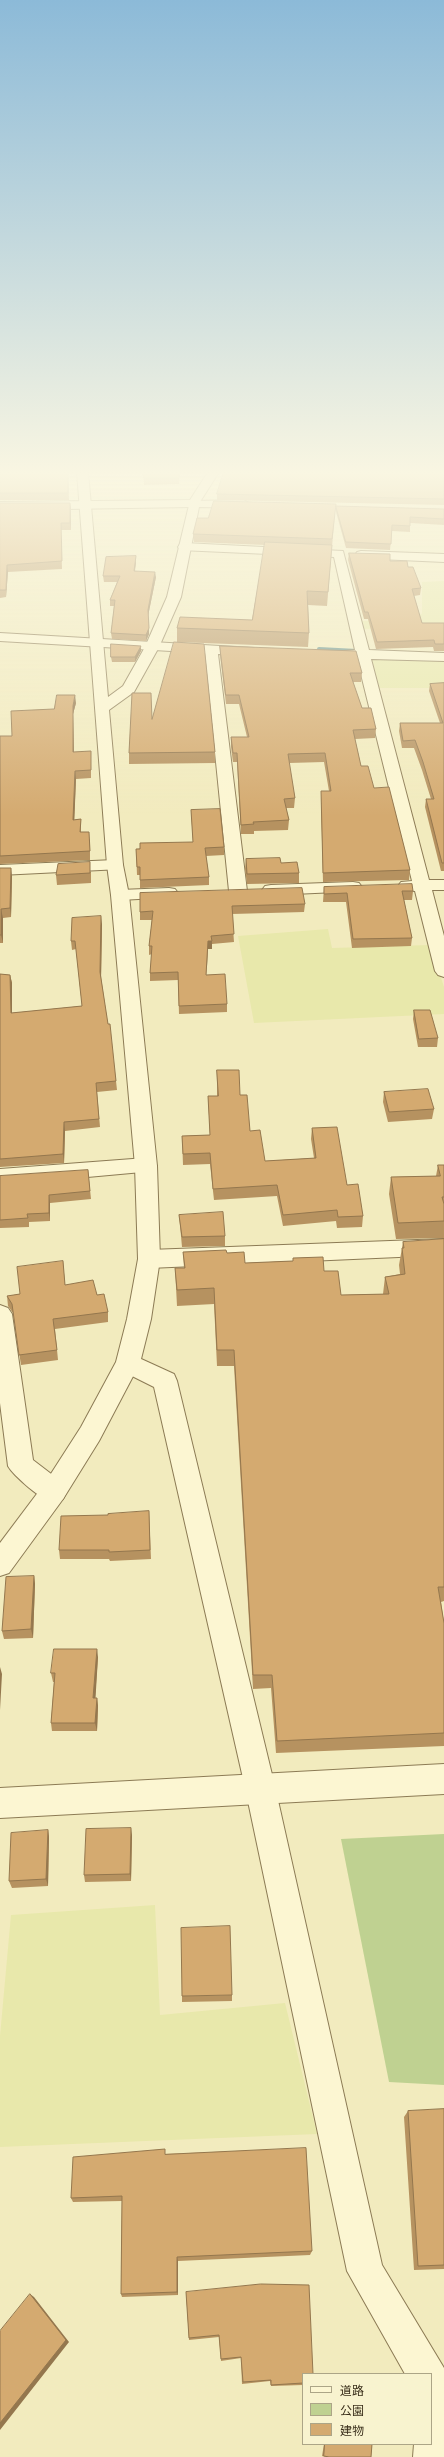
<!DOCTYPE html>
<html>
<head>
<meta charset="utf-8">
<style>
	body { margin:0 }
	#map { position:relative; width:444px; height:2457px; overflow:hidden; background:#f2ebbe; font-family:"Crimson Pro","Noto Sans JP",serif }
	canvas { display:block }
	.legend { position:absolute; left:302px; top:2373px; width:130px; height:72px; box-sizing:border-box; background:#f8f3cf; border:1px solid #aca587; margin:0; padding:5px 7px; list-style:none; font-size:12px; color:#3a2f1b }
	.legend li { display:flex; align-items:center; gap:8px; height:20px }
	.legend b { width:20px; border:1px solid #aca587 }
</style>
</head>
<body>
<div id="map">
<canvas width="444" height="2457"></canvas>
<ul class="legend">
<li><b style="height:5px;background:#fcf6d2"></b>道路</li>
<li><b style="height:11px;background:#bfd191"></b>公園</li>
<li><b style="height:11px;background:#d4aa70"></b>建物</li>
</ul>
</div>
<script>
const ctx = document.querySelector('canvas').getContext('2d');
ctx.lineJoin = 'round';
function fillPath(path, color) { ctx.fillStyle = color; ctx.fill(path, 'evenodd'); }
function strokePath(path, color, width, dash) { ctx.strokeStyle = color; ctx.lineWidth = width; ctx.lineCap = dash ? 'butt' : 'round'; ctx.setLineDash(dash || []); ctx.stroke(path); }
const farmland = new Path2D(`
	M444 581V626L364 629 363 621 388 620 391 614H422V582Z
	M371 656 444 659V688H377Z
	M328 929 332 948 430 945 444 987V1014L254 1023 238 936Z
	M155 1905 160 2015 285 2003 317 2134 0 2147V2036L11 1915Z`);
const green = new Path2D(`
	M444 1834V2085L389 2082 341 1839Z`);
const stream = new Path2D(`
	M319 649 357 651`);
const minor = new Path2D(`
	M208 472H219L198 505 194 507 0 510V502L190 500Z
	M184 543 343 551 369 650 444 653V661L371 659 429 880H444V890H432L444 936V977L438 975 435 971 415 891 401 890 398 886 401 882 412 881 357 658 344 657 342 654 344 651 355 650 334 557 180 550 178 547 180 544Z
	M361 551 444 554V562L357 558 355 555 357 552Z
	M0 633 254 648 256 651 249 655 218 654 247 891 244 895H232L229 891 205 653 0 641Z
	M115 860 121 861 123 865 121 869 0 875V865Z
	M353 882 359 883 362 887 359 891 271 895 265 894 262 890 265 886 271 885Z
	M169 888 175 889 178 893 175 897 120 900 114 899 111 895 114 891 120 890Z
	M146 1158 153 1161 157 1166 153 1171 0 1185V1169Z
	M444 1239V1255L149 1268 141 1265 138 1259 141 1253 149 1250Z
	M0 1305 8 1308 12 1314 33 1460 63 1483 67 1491 63 1499C61 1500 57 1502 54 1502 43 1502 13 1475 8 1466L0 1403Z
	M128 1353 174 1374 177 1381 275 1787 382 2265 444 2368V2457H413L414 2444H431V2374H405L347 2271 245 1787 154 1387 120 1370 116 1363 120 1356Z`);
const tertiary = new Path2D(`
	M77 472H88L108 697 123 686 145 647 167 597 190 501 244 500 250 504 244 508 199 507 181 597 159 647 134 692 109 710 123 865 129 895 157 1166 160 1259 151 1319 140 1363 99 1441 63 1499 9 1573 0 1576V1543L45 1483 81 1427 116 1362 127 1319 138 1259 135 1166 111 895 107 865Z
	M444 1764V1794L0 1818V1788Z`);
const wall = new Path2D(`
	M0 472H68L69 500H0Z
	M143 472H186L185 474H180L179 484 144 485Z
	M444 472V505L217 500V494Z
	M0 503H70L71 510V530H61L62 569 8 572 6 597 0 598Z
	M336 506 444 509V525L410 523V532L392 531 390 550 346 548 336 512Z
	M335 512 327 606 308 605 309 633 308 647 177 642V628L252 620 265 545 194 542 193 534 208 518Z
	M349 553 390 561 408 567 421 588 420 595 414 596 422 623H444V651H434L433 647 376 649 368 619H364L348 560Z
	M136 562 135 571 156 577 148 616 149 634 146 641 112 639 111 633 114 606H110V600L117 582H104L103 576Z
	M220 646 362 673 361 682H353L362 708 376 729 375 738 355 739 361 766 374 788 410 870 409 880 323 882 321 801V791H329L324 762 289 763 295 798 294 808H286L289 820 288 830 254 831V834H241L237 762H233L231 747V737H247L239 704H226L220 655Z
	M141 651 135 662H112L111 657Z
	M444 683V871H441L425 807 426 799H431L422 770 414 748H402L399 731 400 723H440L429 691 430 684Z
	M76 703 73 714 74 752 91 759V778L76 779 74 820 81 819V832L90 840V860L0 864V736H12L54 709Z
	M152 719 215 752V763L129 764V753Z
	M191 810 224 847V855L206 856 209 877V885L140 888V875H137L136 849 193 842Z
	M246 859 281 863 299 873V883L247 884 245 869Z
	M0 868 12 876 11 917 3 918V943H0Z
	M91 872V883L57 885 56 875Z
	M324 887 413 891 412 900H404L412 938 411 946 352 948 346 902H323Z
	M140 893 305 904 304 912 232 914 234 942 212 944V949H208L206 975 227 1004V1012L179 1014 178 980 150 981V973L152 954 149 955V946L152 920H140Z
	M102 924 101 977 116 1081 117 1090 97 1092 100 1127 65 1131 64 1163 0 1167V974L10 975 12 983V1013L82 1006 76 949 72 950 71 941Z
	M414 1010 438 1038 437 1047H418L413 1019Z
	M217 1070 240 1095 250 1131 265 1161 314 1158 311 1139 312 1128 347 1185 363 1216 362 1227 337 1228 336 1221 283 1226 277 1196 214 1200 210 1164 183 1165 182 1136 210 1135 208 1096H217Z
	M384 1092 434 1109 432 1119 388 1122 383 1102Z
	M438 1165H444V1238L396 1239 389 1194 391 1177 436 1176Z
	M88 1170 91 1199 50 1203V1221L29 1222V1227L0 1228V1176Z
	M179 1215 225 1236V1246L182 1247 180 1225Z
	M444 1239V1601L441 1602 444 1623V1746L276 1753 271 1688 253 1689 234 1366H217L214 1304 177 1306 175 1268H184L183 1252 227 1253 245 1263 293 1261V1258L324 1271 341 1295 383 1294 385 1277 400 1274 399 1265 403 1242Z
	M63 1261 65 1285 97 1295 108 1312V1322L55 1329 58 1360 21 1365 13 1313 8 1306 7 1296 20 1294Z
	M149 1511 151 1559 110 1561 109 1559H60L59 1550 108 1515Z
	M34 1576 35 1584 33 1638 4 1639 2 1631Z
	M98 1657 95 1698H97L98 1706 97 1731H52L51 1723 54 1682H53L51 1673Z
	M48 1830 49 1837 48 1886 12 1888 9 1881Z
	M132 1835 131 1881 85 1882 84 1875Z
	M232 1995V2001L182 2002V1996Z
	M444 2109V2269L414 2270 404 2117 408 2111Z
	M166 2154 312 2251 310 2255 178 2261V2295L122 2297 121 2294 122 2201 73 2202 71 2198Z
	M186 2292 303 2374V2385L271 2386 270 2381 242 2384 241 2358 221 2361 219 2337 189 2340Z
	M324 2444H372L371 2457H326L322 2456Z`);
const shadedWall = new Path2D(`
	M70 503 71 510V530L70 523Z
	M136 556V562L134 576V571Z
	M7 565 8 572 6 597V590Z
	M155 572 156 577 148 616V610Z
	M149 628V634L146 641V635Z
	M141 646V651L135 662V657Z
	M75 695 76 703 73 714 74 760 73 752V706Z
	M75 771 76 779 74 828 73 820Z
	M11 868 12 876 11 917 10 908Z
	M1 909 3 918V943L1 935Z
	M101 916 102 924 101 980 100 972Z
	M208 941H212V949H208L206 983Z
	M10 975 12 983V1022L11 1013Z
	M64 1122 65 1131 64 1163 63 1154Z
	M49 1195 50 1203V1221L49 1213Z
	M34 1576 35 1584 33 1638 31 1629Z
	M97 1649 98 1657 95 1706 93 1698Z
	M0 1667 2 1674 0 1710Z
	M97 1698 98 1706 97 1731 95 1723Z
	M131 1828 132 1835 131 1881 130 1874Z
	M48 1830 49 1837 48 1886 46 1879Z
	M177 2257 178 2261V2295L177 2292Z
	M30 2294 34 2297 69 2342 0 2430V2423Z`);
const building = new Path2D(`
	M0 472H68V493H0Z
	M143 472H179V478H144Z
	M224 472H444V499L217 494Z
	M214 501 336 504 332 539 193 534 197 518H208Z
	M0 503H70V523H61L62 561 7 565 6 590H0Z
	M336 506 444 509V519L410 517V526L392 525 391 544 346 542Z
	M265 542 332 545 328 592 307 591 309 633 177 628 180 617 252 620Z
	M349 553 390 554V561H407L408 567H413L421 588 412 589 422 623H444V644H435L434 640 377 642 368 612H365Z
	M136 556 134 571 155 572 148 610 149 628 146 635 111 633 115 600H110L120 576H103L106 557Z
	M174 642 204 644 215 752 129 753 132 693H151L152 719Z
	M111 644 141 646 135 657H111Z
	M220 646 356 651 362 673H350L362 708H371L376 729 353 730 361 766H368L374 788 389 787 410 870 323 873 321 791H331L325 753 288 754 295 798 284 799 289 820 253 822 254 824 241 825 237 753H233L231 737H249L239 695H226Z
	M444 683V863H442L426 799H434L423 762 415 740 403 741 400 723H443L430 684Z
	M57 695H75L73 706V752L91 751V770L75 771 73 820 81 819 80 832H89L90 851 0 856V736H12L11 711 54 709Z
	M220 809 224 847 205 848 209 877 140 880V867H137L136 849H140V843L193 842 191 810Z
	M280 858 281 863 297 862 299 873 247 874 246 859Z
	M90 862V873L56 875 58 864Z
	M0 868H11L10 908 1 909V935H0Z
	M412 884 413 891H402L412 938 353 939 347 893 324 894V887Z
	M302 888 305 904 232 906 234 934 211 936 212 941H208L206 975 225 974 227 1004 179 1006 178 972 150 973 152 946H149L153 911 140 912V893Z
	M101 916 100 972 108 1024H110L116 1081 96 1083 99 1119 64 1122 63 1154 0 1159V974L10 975 11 1013 82 1006 75 941H71L72 918Z
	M414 1010H430L438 1038 419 1039Z
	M217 1070H239L240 1095H247L250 1131 260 1130 265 1161 316 1158 312 1128 337 1127 347 1185 358 1184 363 1216 338 1217 337 1210 283 1215 277 1185 213 1189 210 1153 183 1154 182 1136 210 1135 208 1096H218Z
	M428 1089 434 1109 389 1112 384 1092Z
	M438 1165H444V1197H442L444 1204V1221L398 1223 391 1177 440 1176Z
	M88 1170 90 1191 49 1195V1213L27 1214 28 1218 0 1220V1176Z
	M223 1212 225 1236 182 1237 179 1215Z
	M444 1239V1587H438L444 1623V1733L277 1741 272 1675H253L234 1350H217L214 1288 177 1290 175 1268H185L183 1252 226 1250 227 1253 244 1252 245 1263 293 1261V1258L323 1257 324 1271H338L341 1295 389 1294 385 1277 405 1274 402 1248H404L403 1242Z
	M63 1261 65 1285 93 1280 97 1295 104 1294 108 1312 53 1319 57 1350 19 1355 12 1304 7 1296 20 1294 17 1267Z
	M149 1511 150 1550 109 1552V1550H59L61 1516 108 1515V1514Z
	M34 1576 31 1629 2 1631 6 1577Z
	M54 1649H97L93 1698H97L95 1723H51L55 1673H51Z
	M131 1828 130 1874 84 1875 86 1829Z
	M48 1830 46 1879 9 1881 11 1833Z
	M230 1926 232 1995 182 1996 181 1928Z
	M444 2109V2265L418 2266 408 2111Z
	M306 2148 312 2251 177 2257V2292L121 2294 122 2196 71 2198 73 2157 165 2149V2154Z
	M261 2284 309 2285 313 2374H303V2383L271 2385V2380L243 2382 241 2357 221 2359 219 2335 189 2338 186 2292Z
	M30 2294 66 2340 0 2423V2331Z
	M325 2444H372L371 2457H329L324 2456Z`);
fillPath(farmland, '#e8e8ab');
fillPath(green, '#bfd191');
strokePath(stream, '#68928e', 4);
strokePath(minor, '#8c7b55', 2);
strokePath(tertiary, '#8c7b55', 2);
fillPath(minor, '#fcf6d2');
fillPath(tertiary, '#fcf6d2');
fillPath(wall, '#b69260');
fillPath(shadedWall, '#94774e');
fillPath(building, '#d4aa70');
strokePath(building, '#94774e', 1);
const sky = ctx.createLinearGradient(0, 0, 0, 816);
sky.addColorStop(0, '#8cbad8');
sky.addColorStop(0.58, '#f9f6e2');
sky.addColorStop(1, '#f9f6e200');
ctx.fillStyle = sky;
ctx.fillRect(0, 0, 444, 816);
</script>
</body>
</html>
